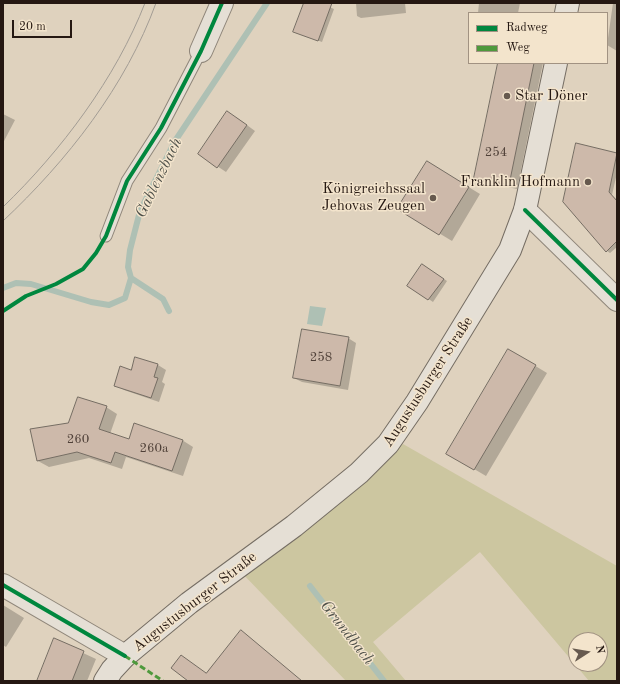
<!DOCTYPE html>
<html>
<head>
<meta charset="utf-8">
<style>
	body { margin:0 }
	#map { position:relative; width:620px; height:684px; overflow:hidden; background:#dfd2be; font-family:"Old Standard TT",serif }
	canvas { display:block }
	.frame { position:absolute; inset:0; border:4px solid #251812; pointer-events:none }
	.legend { position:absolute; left:468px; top:12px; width:140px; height:52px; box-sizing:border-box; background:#f3e4cc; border:1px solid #a19282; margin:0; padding:5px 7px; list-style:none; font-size:12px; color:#251812 }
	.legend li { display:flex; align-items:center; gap:8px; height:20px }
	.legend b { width:20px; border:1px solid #a19282 }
	.north { position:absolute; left:568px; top:632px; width:40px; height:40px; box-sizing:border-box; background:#f3e4cc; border:1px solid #a19282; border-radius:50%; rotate:78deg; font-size:11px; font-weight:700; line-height:16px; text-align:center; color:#251812 }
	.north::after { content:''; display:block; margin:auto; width:14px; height:18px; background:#66594e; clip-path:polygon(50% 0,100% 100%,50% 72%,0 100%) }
	.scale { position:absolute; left:12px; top:20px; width:60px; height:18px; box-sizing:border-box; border:2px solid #251812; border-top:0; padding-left:5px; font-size:12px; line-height:14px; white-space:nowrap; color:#251812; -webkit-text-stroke:3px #f3e4cc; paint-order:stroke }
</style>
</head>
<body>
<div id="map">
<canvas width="620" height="684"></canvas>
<div class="frame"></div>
<ul class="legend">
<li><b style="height:5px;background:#00873e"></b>Radweg</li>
<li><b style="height:5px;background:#4e993c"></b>Weg</li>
</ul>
<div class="north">N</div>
<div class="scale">20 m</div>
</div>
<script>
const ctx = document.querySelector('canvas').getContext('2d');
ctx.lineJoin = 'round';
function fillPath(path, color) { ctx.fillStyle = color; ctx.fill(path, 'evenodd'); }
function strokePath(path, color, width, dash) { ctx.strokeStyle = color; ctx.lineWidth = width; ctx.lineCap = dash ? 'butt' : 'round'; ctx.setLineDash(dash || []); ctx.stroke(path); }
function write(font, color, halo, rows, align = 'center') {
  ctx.font = font + ' "Old Standard TT",serif'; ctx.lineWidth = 3; ctx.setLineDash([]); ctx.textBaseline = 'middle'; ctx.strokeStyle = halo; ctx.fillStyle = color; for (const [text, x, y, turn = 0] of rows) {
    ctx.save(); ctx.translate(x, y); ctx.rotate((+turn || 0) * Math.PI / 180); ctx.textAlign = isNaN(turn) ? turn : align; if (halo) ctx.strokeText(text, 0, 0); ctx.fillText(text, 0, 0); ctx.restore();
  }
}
const green = new Path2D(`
	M403 444 617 566V681H589L480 552 373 642 406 681H346L240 571ZM576 640H600V664H576Z`);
const water = new Path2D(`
	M310 306 326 308 322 326 307 324Z`);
const shadow = new Path2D(`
	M305 3H320L334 9 322 42 298 33Z
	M356 3H405L406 13 361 18 357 16Z
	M479 3H520L518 13H478Z
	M613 3H617V51L607 45Z
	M499 63H543L517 189 483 182 475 178Z
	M3 114 15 120 3 143Z
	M236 117 255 131 226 172 199 154Z
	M576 144 617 154V173L612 195 617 200V247L610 253 607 251Z
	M439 169 480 194 452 241 399 209Z
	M426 267 447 281 433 302 408 285Z
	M348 338 356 343 348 390 302 382 294 378Z
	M509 350 547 373 486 476 447 453Z
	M158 365 166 370 162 382 165 384 159 402 124 390 115 385 132 371Z
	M106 407 117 414 110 434 129 440H182L193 447 183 476 126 457 122 469 89 458 49 467 38 461 69 424Z
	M3 605 24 618 6 647 3 645Z
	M55 640 96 659 87 681H38Z`);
const stream = new Path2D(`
	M131 278 163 299 169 311
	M3 288 16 283 31 284 91 302 109 305 125 298 131 278 128 267 130 250 140 211 175 141 267 3
	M310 586 384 681`);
const building = new Path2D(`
	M304 3H332L318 41 293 32Z
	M498 63H534L509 185 474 178Z
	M227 111 247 125 217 168 198 154Z
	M576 143 617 153 609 192 617 201V241L606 252 563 202Z
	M427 161 469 187 439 235 397 209Z
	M422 264 444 279 428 300 407 286Z
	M302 329 349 337 340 386 293 378Z
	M508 349 536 365 474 470 446 454Z
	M135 357 158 364 154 377 158 378 151 398 114 386 120 366 131 370Z
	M78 397 107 406 99 429 129 439 134 423 183 440 172 471 115 452 111 463 77 452 37 461 30 429 68 423Z
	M241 630 302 681H188L171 668 181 655 206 673Z
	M54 638 84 651 72 681H37Z`);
const service = new Path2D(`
	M106 236 127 181 161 128 201 51`);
const minor = new Path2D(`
	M201 51 222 3`);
const tertiary = new Path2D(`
	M525 210 617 300
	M3 585 125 656`);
const secondary = new Path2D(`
	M566 13 568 3
	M105 681 112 670 125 656 189 603 294 526 359 473 388 444 417 402 510 250 525 210 556 63`);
const tram = new Path2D(`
	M3 207C61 151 116 78 145 3
	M3 221C67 161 126 86 156 3`);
const quiet = new Path2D(`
	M125 656 163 681`);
const cycleway = new Path2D(`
	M525 210 617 300
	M3 311 26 296 56 284 83 269 96 253 106 236 127 181 161 128 201 51 222 3
	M3 585 125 656`);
const markers = [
	[507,96,4,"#66594e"],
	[588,182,4,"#66594e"],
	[433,198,4,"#66594e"]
];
const numberNames = [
	["254",496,153],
	["258",321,358],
	["260",78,440],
	["260a",154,449]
];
const poiNames = [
	["Star Döner",515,96,"left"],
	["Franklin Hofmann",580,182],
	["Königreichssaal",425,189],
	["Jehovas Zeugen",425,206]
];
const streetNames = [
	["Augustusburger Straße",428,382,-57],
	["Augustusburger Straße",195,602,-38]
];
const waterNames = [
	["Gablenzbach",159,178,-64],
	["Grundbach",347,633,52]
];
fillPath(green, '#ccc6a0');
fillPath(water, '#aec0b4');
fillPath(shadow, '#0003');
strokePath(stream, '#aec0b4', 6);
fillPath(building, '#cdb9aa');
strokePath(building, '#756d63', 1);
strokePath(service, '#8f867a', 13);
strokePath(minor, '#8f867a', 24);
strokePath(tertiary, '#8f867a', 24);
strokePath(secondary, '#756d63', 24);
strokePath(service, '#e5dfd5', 11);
strokePath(minor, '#e5dfd5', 22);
strokePath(tertiary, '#e5dfd5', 22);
strokePath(secondary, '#e5dfd5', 22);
strokePath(tram, '#a29c94', 1);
strokePath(quiet, '#4e993c', 3, [6, 3]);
strokePath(cycleway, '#00873e', 4);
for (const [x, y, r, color] of markers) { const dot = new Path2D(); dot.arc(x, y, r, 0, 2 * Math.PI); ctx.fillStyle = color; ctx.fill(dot); strokePath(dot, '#f3e4cc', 1.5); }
write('13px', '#4f4038', null, numberNames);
write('15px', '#251812', '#f3e4cc', poiNames, 'right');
write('15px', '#251812', '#f3e4cc', streetNames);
write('italic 16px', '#4e5049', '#f3e4cc', waterNames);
</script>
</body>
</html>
